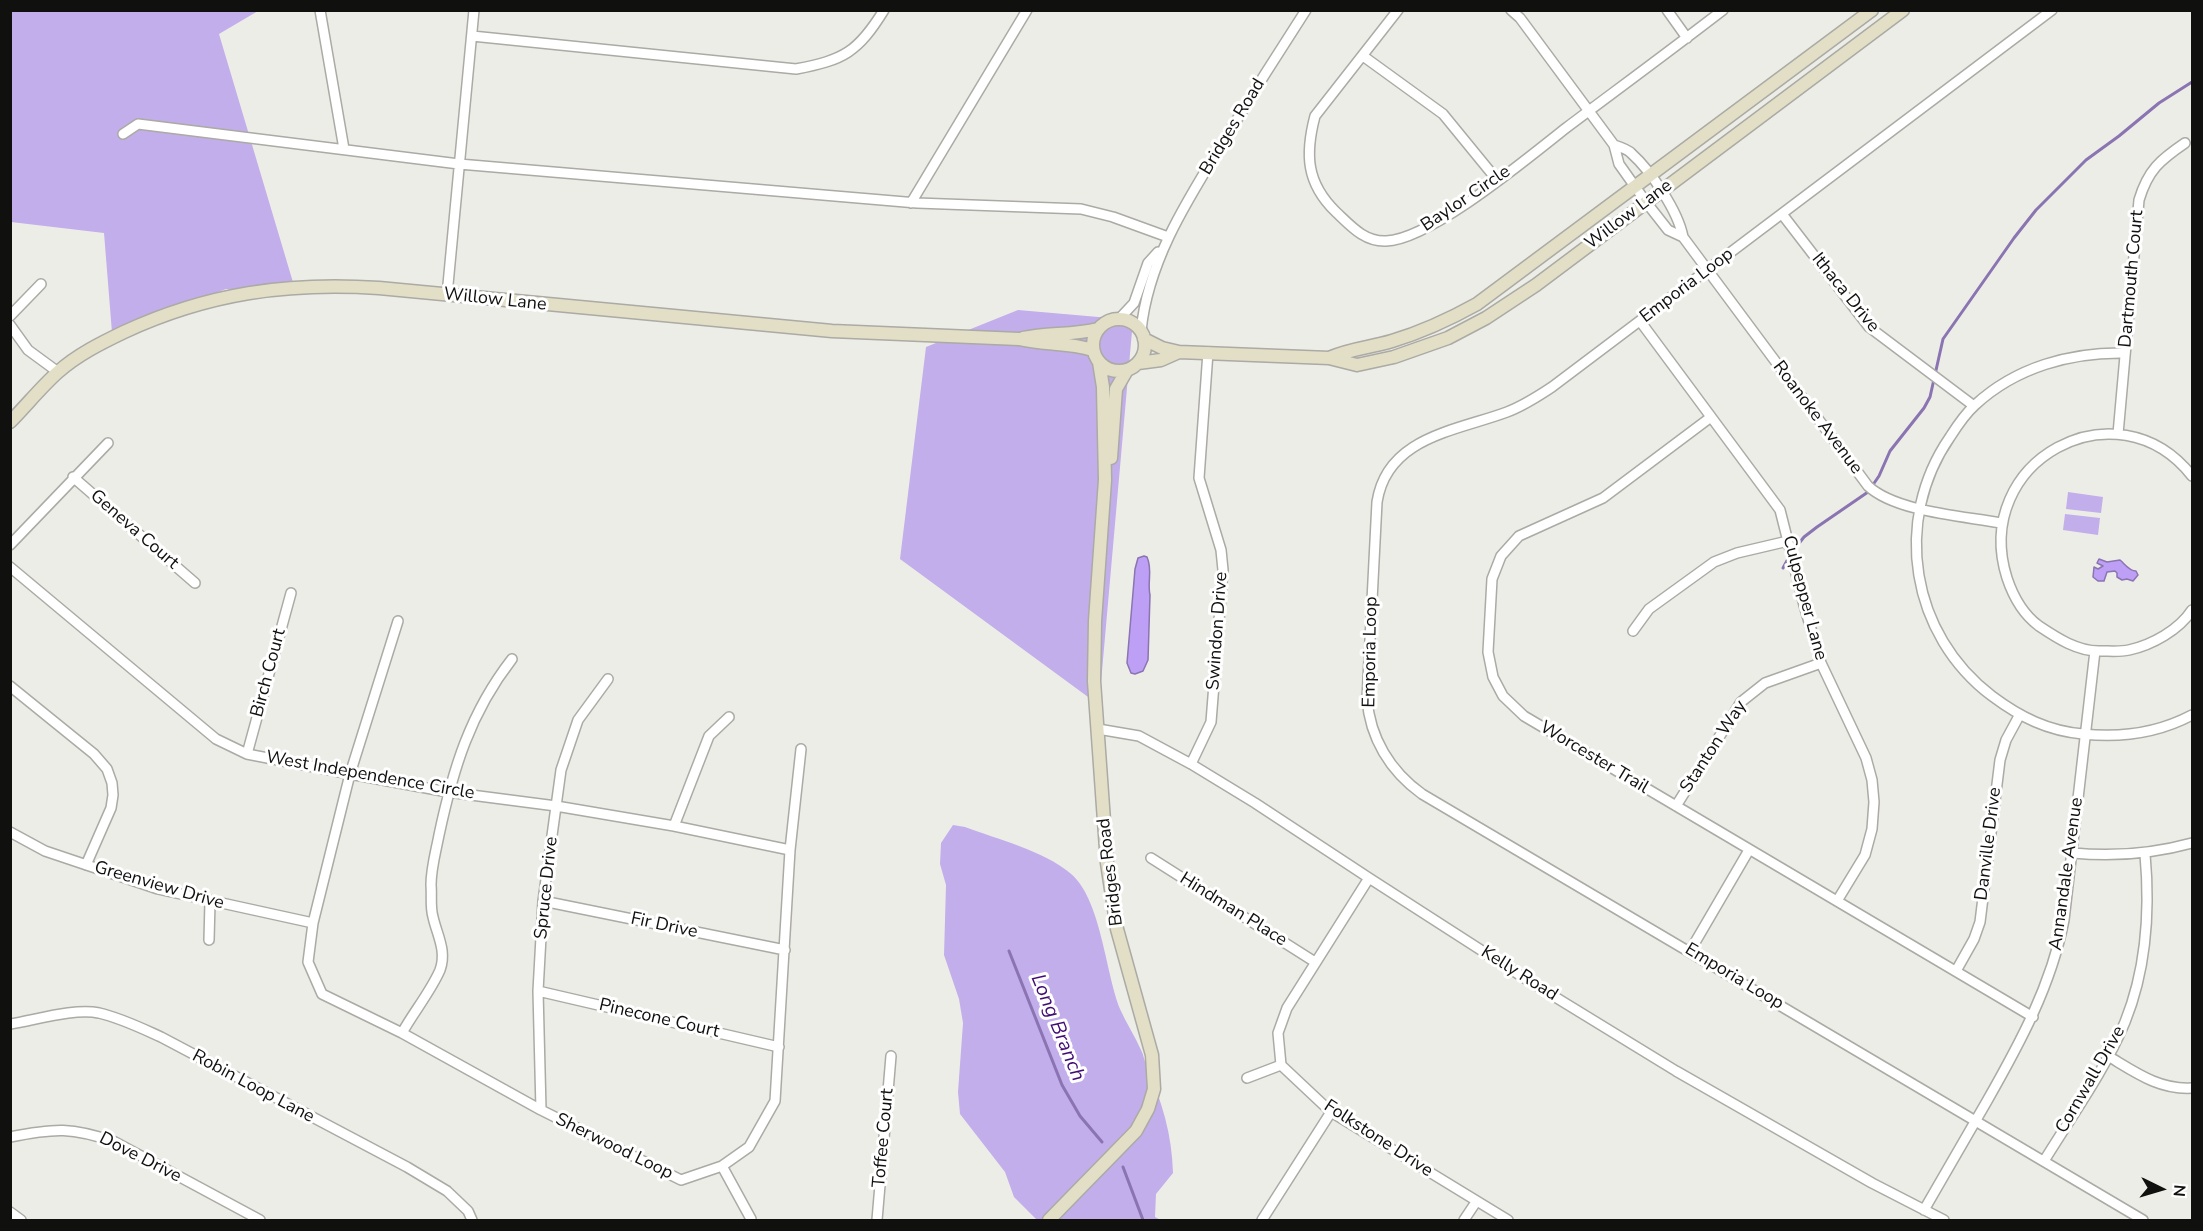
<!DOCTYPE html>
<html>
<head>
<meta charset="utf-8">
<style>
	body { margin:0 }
	#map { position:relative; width:2203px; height:1231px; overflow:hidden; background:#edede8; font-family:"Nunito Sans",sans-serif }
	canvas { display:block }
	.frame { position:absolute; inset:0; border:12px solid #10100f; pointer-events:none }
	.north { position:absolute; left:2131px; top:1159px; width:60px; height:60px; -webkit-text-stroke:4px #fff; paint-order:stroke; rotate:95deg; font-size:16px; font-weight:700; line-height:24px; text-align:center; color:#10100f }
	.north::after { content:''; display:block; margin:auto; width:21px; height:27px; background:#10100f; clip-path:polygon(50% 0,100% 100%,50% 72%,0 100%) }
</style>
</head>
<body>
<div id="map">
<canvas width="2203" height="1231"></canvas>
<div class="frame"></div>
<div class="north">N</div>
</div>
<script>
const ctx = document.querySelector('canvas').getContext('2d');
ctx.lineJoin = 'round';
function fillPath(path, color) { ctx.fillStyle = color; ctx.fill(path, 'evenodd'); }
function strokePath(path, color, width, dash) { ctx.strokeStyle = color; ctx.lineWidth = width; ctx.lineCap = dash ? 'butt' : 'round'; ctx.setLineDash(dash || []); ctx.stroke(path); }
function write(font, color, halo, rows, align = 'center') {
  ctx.font = font + ' "Nunito Sans",sans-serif'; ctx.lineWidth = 6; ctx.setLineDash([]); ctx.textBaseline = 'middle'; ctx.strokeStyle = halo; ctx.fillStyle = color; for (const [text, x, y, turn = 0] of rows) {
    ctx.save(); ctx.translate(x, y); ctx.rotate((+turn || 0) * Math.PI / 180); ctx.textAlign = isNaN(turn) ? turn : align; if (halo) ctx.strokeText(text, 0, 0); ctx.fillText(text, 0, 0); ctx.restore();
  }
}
const green = new Path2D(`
	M11 11H258L219 34 295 289H226L170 310 113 345 104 233 11 222Z
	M1018 310 1133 320 1099 705 900 559 926 347Z
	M2068 492 2103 497 2101 513 2066 509Z
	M2065 514 2100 518 2098 535 2063 530Z
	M953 825 965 827C997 839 1044 851 1070 873 1101 898 1105 971 1120 1009 1126 1023 1135 1036 1141 1050 1144 1055 1144 1061 1147 1067 1162 1102 1172 1134 1173 1173L1156 1194 1155 1217 1161 1220H1037L1014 1197 1005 1172 960 1114 958 1092 963 1023 959 999 944 955 946 885 940 864 941 843Z`);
const water = new Path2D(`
	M1144 556 1147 557C1153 570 1147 582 1150 595L1148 660 1143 671 1135 674 1131 673 1127 663 1135 569 1138 558Z
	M2099 559 2107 562 2120 560C2125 564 2129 571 2136 571L2138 575 2133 581 2127 579 2122 580 2117 577V573L2115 571 2107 572 2104 581H2098L2093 577 2094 567 2098 569 2103 566 2097 563Z`);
const stream = new Path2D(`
	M1793 551 1804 537 1817 527 1868 492 1879 476 1890 451 1924 408 1930 397 1943 339 2014 238 2036 210 2086 160 2119 136 2159 103 2192 82
	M1783 568 1789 557
	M1009 951 1062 1085 1080 1116 1102 1142
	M1123 1167 1143 1220`);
const street = new Path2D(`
	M320 10 344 149
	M1398 10 1315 116C1305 154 1306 183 1336 212 1350 225 1364 242 1386 241 1430 240 1529 157 1566 128 1618 89 1671 50 1723 10
	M1511 10 1520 18 1614 145 1619 164 1646 202 1668 230 1683 237
	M1667 10 1687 38
	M2052 10 1552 387C1537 397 1523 406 1507 412 1456 431 1387 437 1377 502L1367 699C1370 738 1390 771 1422 794L2143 1220
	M472 36 796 69C844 60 858 52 884 10
	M1363 56 1443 114 1497 180
	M123 134 138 124 459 164 917 203 1081 209 1113 217 1168 237
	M1614 145C1620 147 1627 149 1631 153 1651 171 1678 211 1683 237L1868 486C1896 512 1964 516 2001 523
	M911 203 1027 10
	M1782 214 1869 327 1974 406
	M447 295 474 10
	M10 316 41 284
	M1119 319 1134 303 1148 263 1158 252
	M1640 321 1780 510 1804 605 1821 663 1866 758 1872 780 1874 802 1872 829 1865 855 1837 901
	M10 325 28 350 58 372
	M1141 331C1148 260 1188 199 1225 139 1251 96 1278 53 1306 10
	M2125 353C2071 352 2016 367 1975 405 1965 414 1957 426 1950 437 1892 521 1911 635 1992 696 2020 717 2048 731 2083 734 2121 738 2158 733 2192 715
	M1711 417 1603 498 1519 536 1501 556 1492 579 1488 652 1493 677 1503 696 1524 716 2033 1017
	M2118 434 2139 200C2148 170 2160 160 2185 143
	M2192 476C2117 381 1970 461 2007 578 2013 596 2024 615 2039 626 2057 638 2078 652 2101 651 2110 651 2120 652 2129 650 2152 645 2179 630 2192 610
	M73 477 195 583
	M10 545 108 443
	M10 567 216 739 247 754 350 774 448 792 556 806 674 826 790 850
	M398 621 350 774 313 923 308 962 322 994 402 1033 541 1110 681 1180 722 1166 749 1147 775 1101 790 850 801 749
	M1633 631 1649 609 1714 562 1737 553 1788 541
	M10 686 94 754 107 769 112 783 113 795 111 808 86 865
	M1098 729 1139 736 1191 764 1255 803 1369 878 1529 981 1676 1071 1872 1183 1944 1220
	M247 754 291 593
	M1191 764 1211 722 1223 570 1221 550 1199 478 1208 352
	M1676 806 1741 702 1765 683 1821 663
	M674 826 709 736 729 717
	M10 832 45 851 158 889 313 923
	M2073 853C2114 857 2152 854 2192 843
	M1151 858 1315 962
	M1369 878 1287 1008 1278 1033 1281 1065 1331 1112 1508 1220
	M543 901 785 950
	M209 940 210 902
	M1690 951 1749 850
	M1956 971 1974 939 1980 922 2000 760 2006 740 2019 716
	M538 991 779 1047
	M10 1024C36 1020 74 1008 99 1013 121 1018 141 1028 161 1037L407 1167 447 1191 468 1211 472 1220
	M402 1033C413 1013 431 991 440 970 447 951 437 935 433 917 430 907 432 895 431 885 431 868 436 851 439 835 453 769 470 713 512 659
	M2108 1056C2135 1072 2159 1090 2192 1088
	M1247 1078 1281 1065
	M541 1110 538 991 543 901 561 770 578 720 608 679
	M10 1137C55 1128 72 1127 115 1142L260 1220
	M2044 1161C2071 1117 2105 1070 2125 1022 2146 970 2150 909 2145 854
	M722 1166 751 1219
	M1924 1210C1945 1174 1966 1137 1987 1101 2020 1043 2051 986 2064 920L2095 651
	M10 1212 21 1220
	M877 1220 891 1056
	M1262 1220 1331 1112
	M1464 1220 1476 1202`);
const secondary = new Path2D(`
	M1093 345a26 26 0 1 1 52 0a26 26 0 1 1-52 0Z
	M1023 338C1048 333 1073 335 1098 329
	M1144 339 1162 348 1179 352 1329 358 1357 365 1394 357 1448 338 1486 318 1536 285 1903 10
	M1329 358C1352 348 1369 348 1392 341 1422 332 1450 319 1477 304L1872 10
	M1138 363 1161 360 1179 352
	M10 422C26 406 41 387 58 372 77 355 101 343 124 332 208 293 288 282 379 288L832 331 1019 339C1043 345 1068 342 1093 350
	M1111 458 1116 389 1127 370
	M1049 1220 1136 1131 1148 1109 1154 1089 1152 1055 1117 929 1107 863 1094 681 1095 621 1105 480 1103 387 1099 362`);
const streetNames = [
	["Bridges Road",1233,127,-59],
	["Baylor Circle",1466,199,-34],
	["Willow Lane",1629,215,-37],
	["Dartmouth Court",2132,279,-85],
	["Emporia Loop",1687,286,-37],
	["Ithaca Drive",1845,293,51],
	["Willow Lane",495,300,6],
	["Roanoke Avenue",1817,418,53],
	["Geneva Court",134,530,41],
	["Culpepper Lane",1804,598,75],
	["Swindon Drive",1218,631,-86],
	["Emporia Loop",1371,652,-89],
	["Birch Court",269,673,-75],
	["Stanton Way",1714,747,-57],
	["Worcester Trail",1594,758,31],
	["West Independence Circle",370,776,10],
	["Danville Drive",1989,844,-83],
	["Bridges Road",1111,872,-97],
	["Annandale Avenue",2067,874,-82],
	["Greenview Drive",159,886,16],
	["Spruce Drive",547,888,-84],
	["Hindman Place",1233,910,32],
	["Fir Drive",664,926,12],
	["Kelly Road",1519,974,32],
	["Emporia Loop",1734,977,31],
	["Pinecone Court",659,1019,13],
	["Cornwall Drive",2091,1080,-60],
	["Robin Loop Lane",253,1087,28],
	["Toffee Court",884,1138,-85],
	["Folkstone Drive",1378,1139,33],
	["Sherwood Loop",614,1147,26],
	["Dove Drive",140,1158,27]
];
const waterNames = [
	["Long Branch",1057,1028,68]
];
fillPath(green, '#c2aeea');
fillPath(water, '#be9ff6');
strokePath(water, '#8a74b1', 1.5);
strokePath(stream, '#8a74b1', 3);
strokePath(street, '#abaaa5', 12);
strokePath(secondary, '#abaaa5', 15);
strokePath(street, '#fff', 9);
strokePath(secondary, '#e2dfc6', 12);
write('18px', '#10100f', '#fff', streetNames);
write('italic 20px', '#410b73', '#fff', waterNames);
</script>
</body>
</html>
